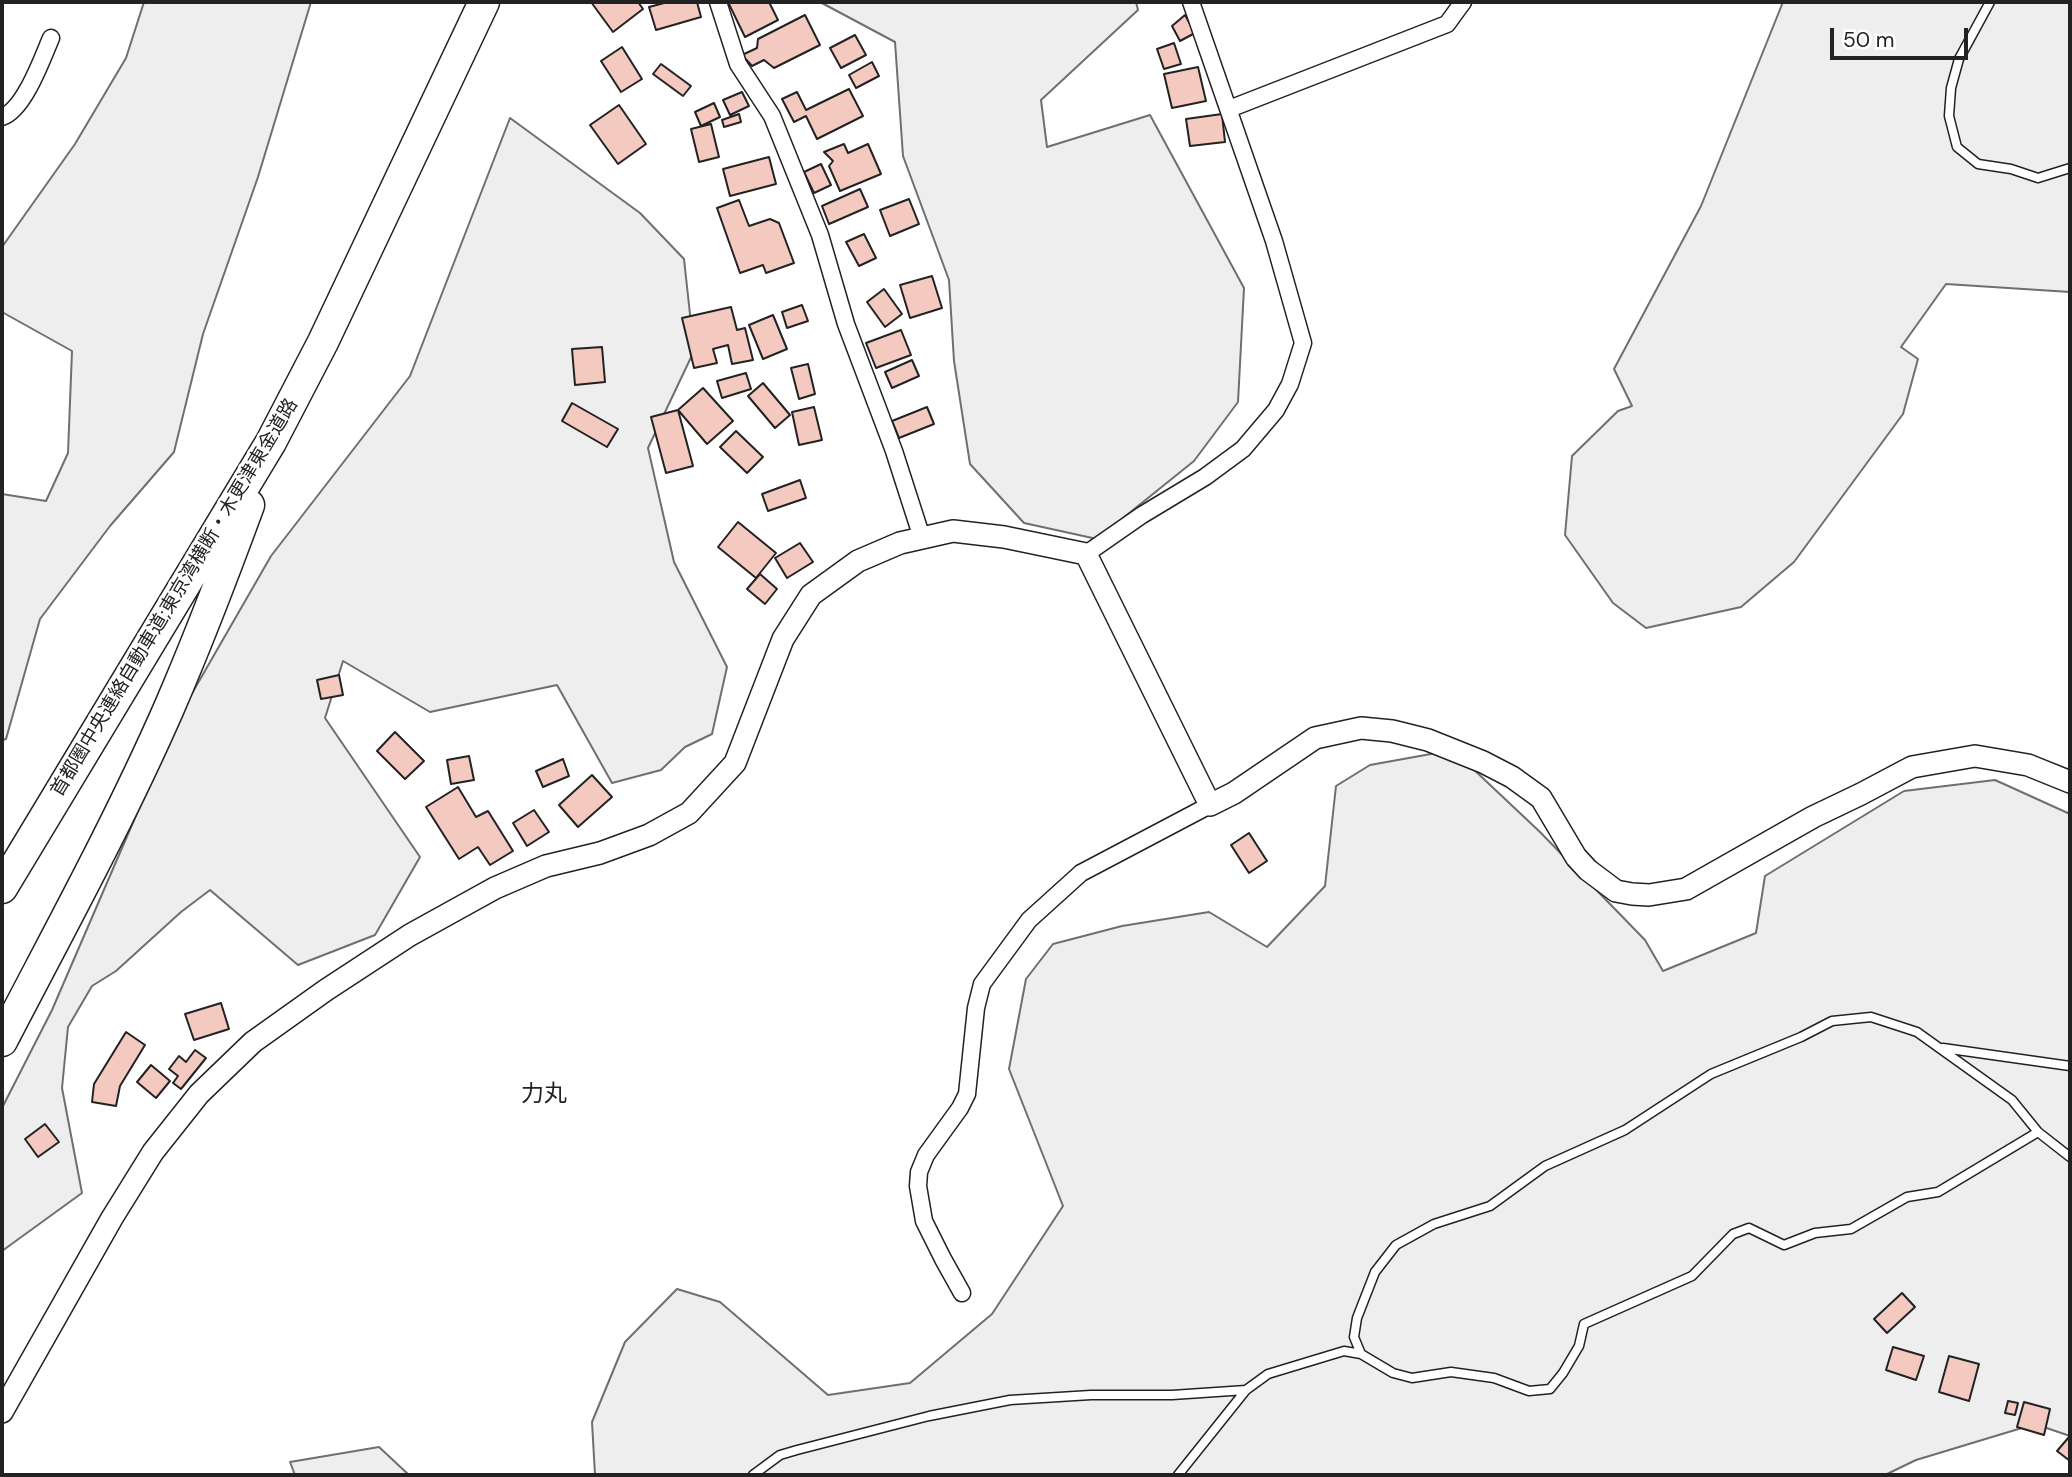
<!DOCTYPE html>
<html>
<head>
<meta charset="utf-8">
<style>
	body { margin:0 }
	#map { position:relative; width:2072px; height:1477px; overflow:hidden; background:#fff; font-family:"DM Sans",sans-serif }
	canvas { display:block }
	.frame { position:absolute; inset:0; border:4px solid #222; pointer-events:none }
	.scale { position:absolute; left:1830px; top:28px; width:138px; height:32px; box-sizing:border-box; border:4px solid #222; border-top:0; padding-left:9px; font-size:21px; line-height:24px; white-space:nowrap; color:#222; -webkit-text-stroke:5px #fff; paint-order:stroke }
</style>
</head>
<body>
<div id="map">
<canvas width="2072" height="1477"></canvas>
<div class="frame"></div>
<div class="scale">50 m</div>
</div>
<script>
const ctx = document.querySelector('canvas').getContext('2d');
ctx.lineJoin = 'round';
function fillPath(path, color) { ctx.fillStyle = color; ctx.fill(path, 'evenodd'); }
function strokePath(path, color, width, dash) { ctx.strokeStyle = color; ctx.lineWidth = width; ctx.lineCap = dash ? 'butt' : 'round'; ctx.setLineDash(dash || []); ctx.stroke(path); }
function write(font, color, halo, rows, align = 'center') {
  ctx.font = font + ' "DM Sans","Noto Sans JP",sans-serif'; ctx.lineWidth = 5; ctx.setLineDash([]); ctx.textBaseline = 'middle'; ctx.strokeStyle = halo; ctx.fillStyle = color; for (const [text, x, y, turn = 0] of rows) {
    ctx.save(); ctx.translate(x, y); ctx.rotate((+turn || 0) * Math.PI / 180); ctx.textAlign = isNaN(turn) ? turn : align; if (halo) ctx.strokeText(text, 0, 0); ctx.fillText(text, 0, 0); ctx.restore();
  }
}
const green = new Path2D(`
	M144 2H311L258 177 203 334 174 452 110 526 40 619 6 739 2 740V494L46 501 68 453 72 351 2 312V247L75 144 126 58Z
	M820 2H1136L1138 10 1041 100 1047 147 1150 115 1244 288 1238 402 1194 461 1097 539 1024 523 970 464 954 361 949 280 903 156 895 42Z
	M1783 2H2070V292L1946 284 1901 347 1918 359 1903 414 1794 562 1741 607 1646 628 1613 603 1565 535 1572 456 1618 411 1632 406 1614 369 1701 206Z
	M510 118 640 213 684 259 694 351 648 448 674 562 727 667 712 734 685 747 661 770 612 783 557 685 430 712 343 661 325 718 420 857 375 935 298 965 210 890 181 912 116 971 92 986 68 1027 62 1088 82 1193 2 1251V1108L52 1010 179 716 271 556 410 376Z
	M1453 750 1540 832 1645 940 1663 971 1756 933 1765 876 1904 791 1995 780 2070 814V1436L2035 1424 1916 1460 1885 1475H595L592 1422 625 1342 677 1289 720 1302 828 1395 910 1383 992 1314 1063 1206 1009 1069 1026 979 1053 944 1122 926 1209 912 1267 947 1325 886 1336 786 1370 765Z
	M379 1447 409 1475H295L290 1462Z`);
const building = new Path2D(`
	M591 2H638L643 9 613 32Z
	M668 2H697L701 17 656 30 649 7Z
	M728 2H769L778 20 745 37Z
	M805 15 820 45 774 68 764 60 752 66 742 55 757 48 758 39Z
	M1185 15 1195 33 1180 41 1172 26Z
	M855 35 866 55 841 68 830 48Z
	M1174 43 1181 64 1164 69 1157 49Z
	M622 47 642 79 621 92 601 61Z
	M872 62 879 76 856 88 849 75Z
	M661 64 691 86 683 96 653 74Z
	M1198 67 1206 101 1172 108 1164 74Z
	M849 89 863 116 817 139 806 116 794 122 782 99 797 92 806 110Z
	M742 92 749 106 730 115 723 100Z
	M714 103 720 117 701 126 695 112Z
	M619 105 646 144 618 164 590 125Z
	M739 114 741 122 724 127 722 120Z
	M1222 114 1225 142 1190 146 1186 119Z
	M711 124 719 157 699 162 691 129Z
	M844 144 848 153 868 144 881 174 840 191 829 166 833 161 824 152Z
	M769 157 776 184 730 196 723 169Z
	M821 164 831 185 814 193 804 172Z
	M860 189 868 207 829 224 822 206Z
	M909 199 919 224 890 236 880 210Z
	M739 200 749 226 770 219 779 223 794 263 766 273 763 265 740 273 717 208Z
	M864 234 876 258 859 266 846 242Z
	M932 276 942 308 910 318 900 285Z
	M884 289 902 314 885 327 867 302Z
	M802 305 808 321 787 328 782 312Z
	M731 307 737 330 745 328 753 360 732 364 728 345 713 349 717 363 694 368 682 318Z
	M773 315 787 349 763 359 749 325Z
	M901 330 911 355 876 368 866 343Z
	M602 347 605 382 575 385 572 349Z
	M912 360 919 376 892 388 885 372Z
	M808 364 815 394 799 399 791 368Z
	M746 373 751 389 722 398 717 381Z
	M763 383 790 415 775 428 748 396Z
	M703 388 733 421 707 444 678 410Z
	M572 403 618 429 607 447 562 421Z
	M814 407 822 440 799 445 792 412Z
	M927 407 934 424 899 438 892 421Z
	M678 410 693 466 666 473 651 417Z
	M736 431 763 457 747 473 720 447Z
	M800 480 806 498 768 511 762 494Z
	M738 522 776 553 756 578 718 547Z
	M800 543 813 562 787 578 775 558Z
	M760 574 777 589 765 604 747 589Z
	M339 675 343 695 321 699 317 680Z
	M395 732 424 761 405 779 377 751Z
	M469 756 474 780 451 784 447 760Z
	M563 759 569 776 543 787 536 771Z
	M592 775 612 797 578 827 559 805Z
	M458 787 476 817 488 811 513 851 490 865 478 847 459 859 426 807Z
	M534 810 549 832 527 846 513 823Z
	M1249 833 1267 861 1249 873 1231 845Z
	M221 1003 229 1029 194 1040 185 1014Z
	M126 1032 145 1045 120 1086 116 1106 92 1102 94 1084Z
	M195 1050 206 1058 181 1089 173 1083 178 1076 169 1069 179 1056 186 1062Z
	M151 1065 170 1081 156 1098 137 1082Z
	M45 1124 59 1142 38 1157 25 1139Z
	M1902 1293 1915 1307 1887 1333 1874 1319Z
	M1893 1347 1924 1356 1916 1380 1886 1370Z
	M1949 1356 1979 1364 1969 1401 1939 1392Z
	M2008 1401 2018 1403 2015 1415 2005 1413Z
	M2024 1402 2050 1409 2044 1435 2017 1427Z
	M2069 1437 2070 1438V1461L2057 1451Z`);
const service = new Path2D(`
	M1990 2 1959 59 1951 88 1949 116 1957 147 1978 164 2011 169 2038 178 2070 168
	M1943 1048 2070 1066
	M1361 1354 1354 1337 1357 1318 1375 1272 1396 1245 1434 1224 1490 1206 1545 1166 1625 1130 1711 1074 1801 1037 1832 1021 1871 1017 1917 1032 2012 1100 2038 1132 2070 1157
	M753 1475 780 1455 797 1450 929 1416 1010 1400 1091 1395H1172L1246 1390
	M1178 1475 1246 1390 1268 1374 1344 1351 1361 1354 1393 1373 1412 1378 1451 1372 1494 1378 1529 1391 1550 1389 1563 1373 1579 1346 1584 1324 1692 1276 1733 1234 1749 1228 1784 1245 1815 1233 1851 1229 1907 1197 1938 1192 2038 1132`);
const minor = new Path2D(`
	M718 2 738 64 772 116 820 235 846 324 894 451 922 538
	M1229 109 1447 24 1463 2
	M2 117C24 110 42 59 51 38
	M1086 554 1142 515 1205 477 1243 449 1276 410 1290 384 1303 343 1274 241 1191 2
	M962 1293 943 1259 924 1221 918 1186 919 1172 926 1155 960 1108 967 1094 976 1008 982 984 1029 920 1081 873 1210 805`);
const tertiary = new Path2D(`
	M2 1412 112 1218 153 1152 199 1094 253 1042 326 990 410 935 495 888 546 866 600 853 649 835 689 813 735 763 783 639 811 595 858 561 900 543 953 531 1004 537 1086 554 1210 805 1234 793 1315 738 1361 728 1392 731 1428 740 1483 762 1512 777 1541 798 1576 857 1588 870 1616 891 1632 894 1649 895 1686 889 1813 817 1861 794 1912 767 1975 756 2028 765 2070 782`);
const motorway = new Path2D(`
	M2 888 271 442 323 342 484 2
	M2 1041C59 931 119 822 169 708 198 641 224 573 249 505`);
const streetNames = [
	["首都圏中央連絡自動車道;東京湾横断・木更津東金道路",175,598,-59]
];
const quarterNames = [
	["力丸",544,1095]
];
fillPath(green, '#eee');
strokePath(green, '#6f6f6f', 2);
fillPath(building, '#f3c9c0');
strokePath(building, '#222', 2);
strokePath(service, '#222', 11);
strokePath(minor, '#222', 19);
strokePath(tertiary, '#222', 24);
strokePath(motorway, '#222', 33);
strokePath(service, '#fff', 8);
strokePath(minor, '#fff', 16);
strokePath(tertiary, '#fff', 21);
strokePath(motorway, '#fff', 30);
write('19px', '#222', '#fff', streetNames);
write('23px', '#222', '#fff', quarterNames);
</script>
</body>
</html>
